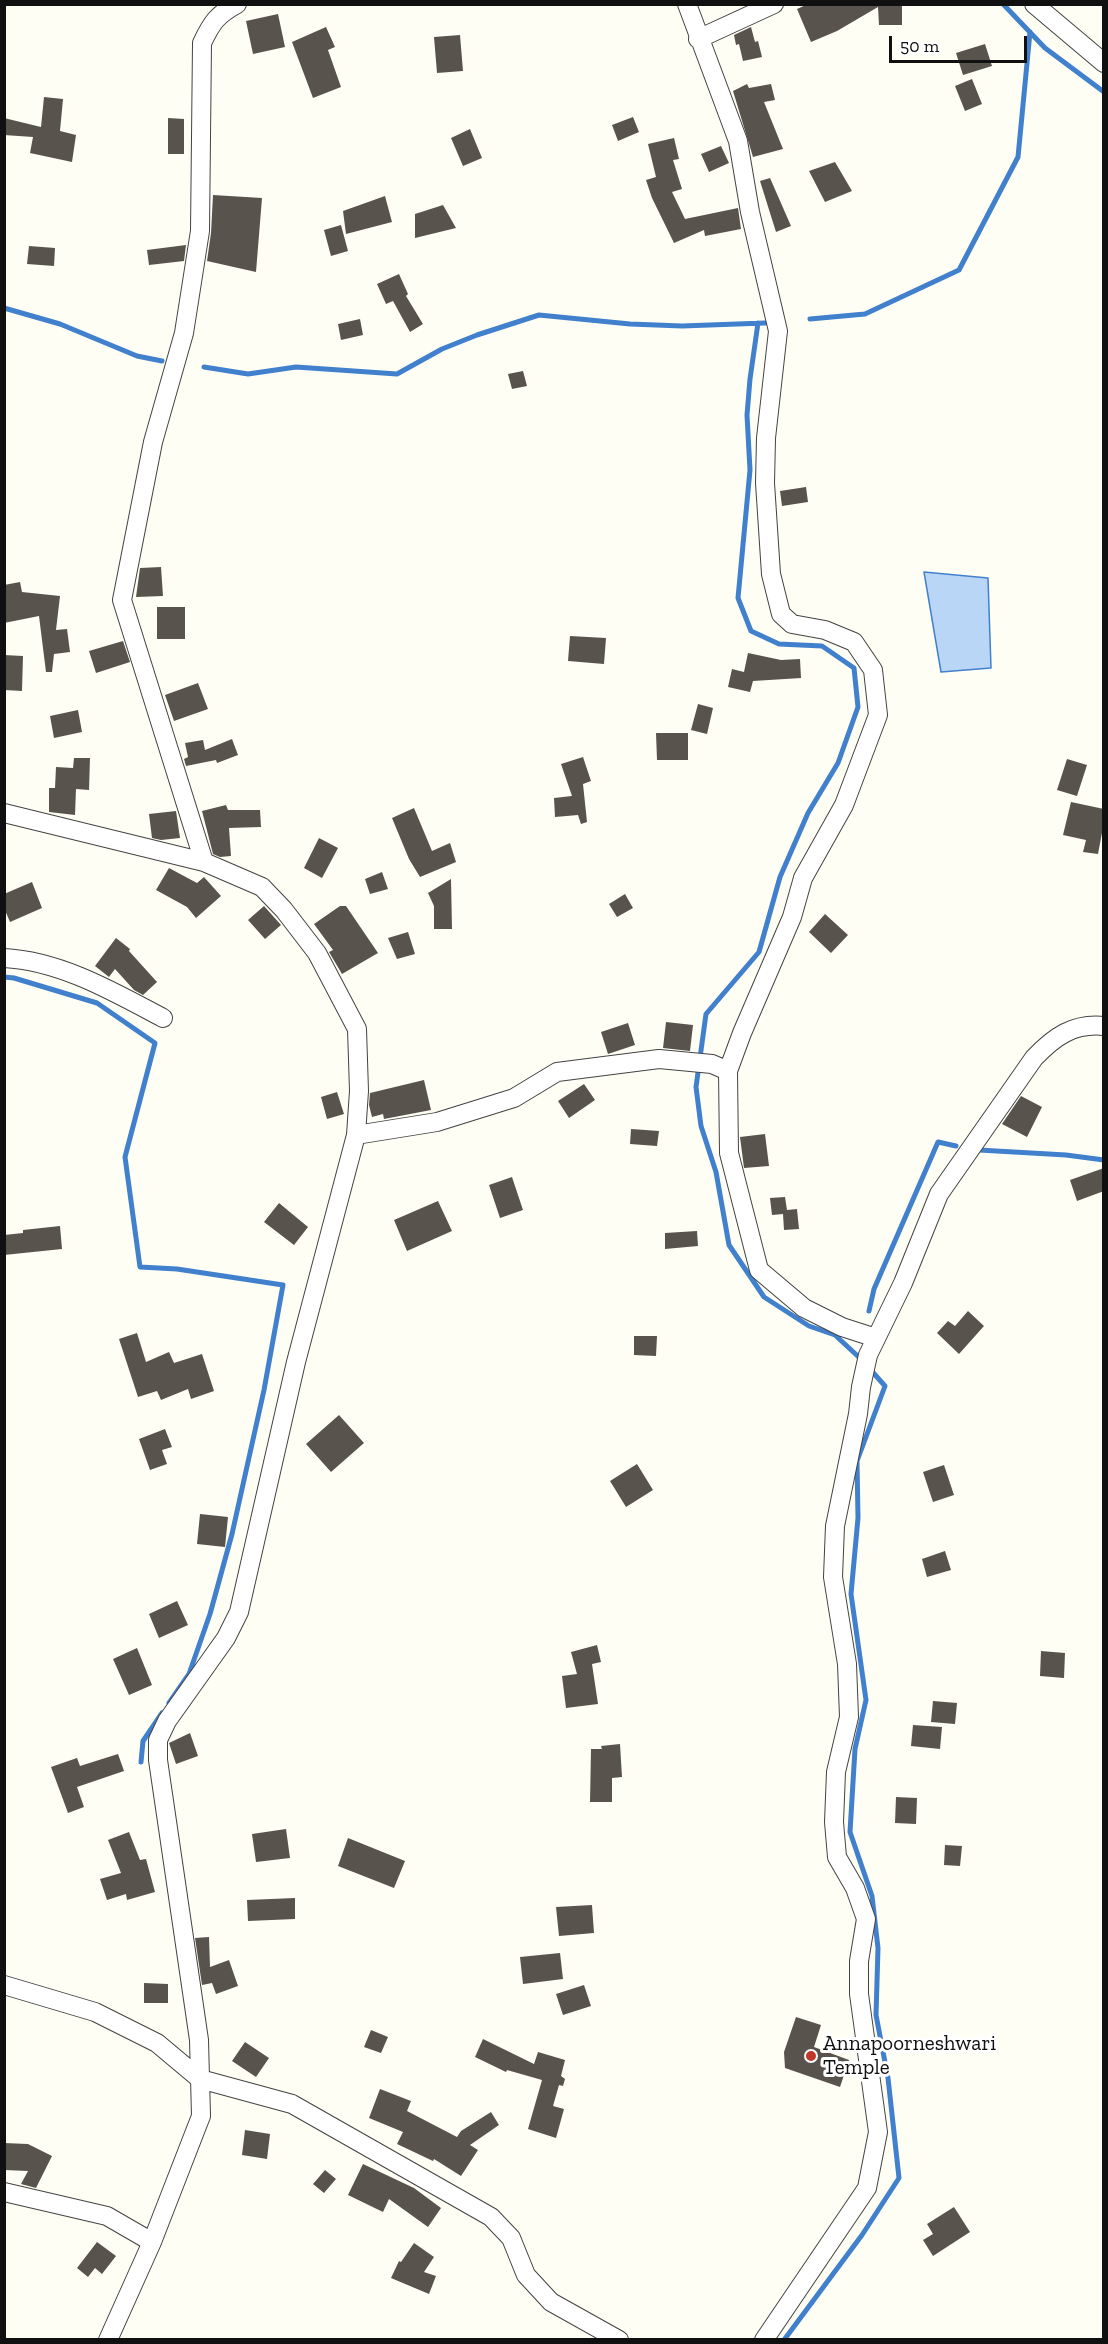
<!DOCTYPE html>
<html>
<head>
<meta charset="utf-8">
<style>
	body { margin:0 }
	#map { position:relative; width:1108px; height:2344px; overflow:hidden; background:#fffef4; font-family:"Zilla Slab",serif }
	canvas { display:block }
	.frame { position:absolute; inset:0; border:6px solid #101010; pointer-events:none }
	.scale { position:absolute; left:889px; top:36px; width:138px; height:27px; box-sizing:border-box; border:3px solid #101010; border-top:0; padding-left:8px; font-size:18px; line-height:21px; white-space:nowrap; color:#101010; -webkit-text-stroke:4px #fff; paint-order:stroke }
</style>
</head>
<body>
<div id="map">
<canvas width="1108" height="2344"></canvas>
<div class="frame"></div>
<div class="scale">50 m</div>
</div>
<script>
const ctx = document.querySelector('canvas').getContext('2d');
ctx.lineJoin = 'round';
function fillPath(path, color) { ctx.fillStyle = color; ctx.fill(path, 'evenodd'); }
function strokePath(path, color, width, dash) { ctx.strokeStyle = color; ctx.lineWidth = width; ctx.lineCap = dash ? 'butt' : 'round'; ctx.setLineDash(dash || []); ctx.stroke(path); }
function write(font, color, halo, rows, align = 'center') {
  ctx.font = font + ' "Zilla Slab",serif'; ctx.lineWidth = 6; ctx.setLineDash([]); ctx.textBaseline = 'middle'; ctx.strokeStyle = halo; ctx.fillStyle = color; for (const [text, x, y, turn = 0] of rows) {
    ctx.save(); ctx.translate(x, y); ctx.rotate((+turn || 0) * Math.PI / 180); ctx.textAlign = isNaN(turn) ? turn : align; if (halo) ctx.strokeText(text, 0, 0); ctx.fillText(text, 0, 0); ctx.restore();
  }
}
const water = new Path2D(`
	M924 572 988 578 991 668 941 672Z`);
const stream = new Path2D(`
	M1003 4 1045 48 1104 92
	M4 308 60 324 137 356 162 361
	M810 319 865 314 959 270 1018 157 1030 32
	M758 323 750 379 747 415 750 470 738 598 751 631 779 644 822 646 854 668 858 707 838 763 808 813 780 877 759 952 706 1014 696 1087 701 1126 716 1172 729 1245 764 1297 809 1326 835 1335 863 1361
	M204 367 248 374 296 367 397 374 442 349 477 335 539 315 630 324 682 326 765 323
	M4 977 14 978 97 1003 155 1043 125 1157 140 1267 177 1269 283 1285 264 1390 232 1534 210 1614 189 1674 169 1703
	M979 1150 1066 1155 1104 1160
	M869 1311 874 1289 938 1142 956 1146
	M141 1762 143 1741 162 1713
	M784 2340 862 2235 899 2178 888 2078 876 2015 878 1948 872 1896 850 1832 855 1749 866 1700 851 1594 858 1518 857 1461 885 1386 869 1368`);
const building = new Path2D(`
	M808 4H902V25H879L878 7 837 31 811 42 797 9Z
	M278 14 285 47 253 54 246 21Z
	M326 27 335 47 328 50 341 87 313 98 292 42Z
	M751 27 755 42 758 41 762 57 743 61 739 44 736 45 734 35Z
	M460 35 463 71 437 73 434 37Z
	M985 44 992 66 963 75 956 53Z
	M972 79 982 104 965 111 955 86Z
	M747 84 749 88 771 84 775 100 764 102 783 149 753 157 733 91Z
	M44 97 63 99 60 131 76 135 72 162 30 153 33 137 4 135V118L41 127Z
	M633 117 639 132 618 141 612 125Z
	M168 118 184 119V154H168Z
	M470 129 482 158 463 166 451 138Z
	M674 138 679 159 673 160 682 189 672 192 685 219 738 208 741 229 705 236 704 230 674 243 652 198 646 180 656 177 648 144Z
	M721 146 729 163 709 172 701 154Z
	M835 162 852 191 825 202 809 171Z
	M770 178 791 226 776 232 760 181Z
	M213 195 262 198 256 272 207 261 211 233Z
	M385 196 392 222 346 234 343 211Z
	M443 205 456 228 415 238V214Z
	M341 225 348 251 331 256 324 230Z
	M186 245 184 261 149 265 147 250Z
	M29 246 55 248 54 266 27 264Z
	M399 274 408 294 406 296 423 324 410 332 393 301 386 304 377 284Z
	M360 319 363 335 341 340 338 324Z
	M523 371 527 386 512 389 508 374Z
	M806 487 808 502 782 506 780 491Z
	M161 567 163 596 136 597 140 568Z
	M20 582 22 592 60 596 56 630 67 629 70 652 54 654 52 672H46L39 616 4 623V585Z
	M157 607H185V639H157Z
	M570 636 606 638 604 664 568 661Z
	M123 641 130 662 96 673 89 651Z
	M748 653 781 660 800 659 801 678 753 681 750 692 728 687 732 669 744 672Z
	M4 655 23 656 22 691 4 690Z
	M198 683 208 709 174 721 165 695Z
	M698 704 713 708 707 734 691 730Z
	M78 710 82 732 54 738 50 716Z
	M656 733H688V760H657Z
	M232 739 238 755 217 763 216 760 186 766 184 759 188 757 185 743 203 740 205 750Z
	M583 757 591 781 583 784 587 822 581 824 578 815 555 817 554 798 572 796 561 764Z
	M74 758H90L89 790 76 789 75 815 49 812V788H55L56 767 73 768Z
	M1067 759 1087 765 1077 796 1057 790Z
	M1071 802 1104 809V822L1098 854 1083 852 1086 840 1063 835Z
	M226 805 228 810H260L261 827 229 828 231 856 220 857 213 854 202 811Z
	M414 808 432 851 450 843 456 862 420 877 409 859 392 818Z
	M176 811 180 838 161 840 152 838 149 814Z
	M319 838 338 848 322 878 304 868Z
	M169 868 197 883 204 877 221 896 196 918 187 907 156 890Z
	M382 872 388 889 370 894 365 879Z
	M451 879 452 929H434V906L428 893Z
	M32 882 42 908 10 922 4 908V894Z
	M625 894 633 908 617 917 609 904Z
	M264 906 281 925 265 939 248 920Z
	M340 906H346L378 953 342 974 329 952 333 950 314 924Z
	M825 914 848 935 831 953 809 932Z
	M408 932 415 954 397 959 388 938Z
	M116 938 130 949 129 951 157 982 143 995 134 990 115 969 109 977 95 966Z
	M666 1022 693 1025 690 1051 663 1048Z
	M628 1023 635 1045 608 1054 601 1032Z
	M424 1080 431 1110 384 1119 383 1114 372 1117 369 1105 370 1093Z
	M584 1084 595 1100 569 1118 558 1101Z
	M337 1092 344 1114 327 1119 321 1097Z
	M1021 1096 1042 1107 1027 1137 1002 1124Z
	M631 1129 659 1131 657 1146 630 1144Z
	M765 1134 769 1166 744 1168 740 1137Z
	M1104 1168V1191L1077 1201 1070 1180Z
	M512 1177 523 1210 500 1218 489 1185Z
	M785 1197 787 1210 797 1209 799 1229 784 1230 783 1214 772 1215 770 1198Z
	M438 1201 452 1231 407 1251 394 1220Z
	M279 1203 308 1227 294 1245 264 1222Z
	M60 1226 62 1249 4 1255V1235L23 1233V1230Z
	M697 1231 698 1246 665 1249V1233Z
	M968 1311 984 1326 959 1354 937 1333 948 1321 955 1326Z
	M137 1333 146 1362 169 1352 174 1363 202 1354 214 1391 191 1399 188 1389 161 1400 157 1391 138 1397 119 1339Z
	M634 1336H657L656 1356 634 1355Z
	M339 1415 364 1443 331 1472 306 1444Z
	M165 1429 172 1447 162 1450 167 1464 150 1470 139 1439Z
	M637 1464 653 1490 626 1507 610 1481Z
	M944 1465 954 1495 933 1502 923 1472Z
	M200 1514 228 1517 225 1547 197 1544Z
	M945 1551 951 1570 927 1577 922 1559Z
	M177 1601 188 1625 159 1638 149 1614Z
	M597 1645 601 1662 592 1664 598 1704 566 1708 562 1676 577 1674 571 1652Z
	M137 1648 152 1685 129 1695 113 1659Z
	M1041 1651 1065 1653 1064 1678 1040 1676Z
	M933 1701 957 1703 955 1724 931 1722Z
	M913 1725 942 1727 940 1749 911 1746Z
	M190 1733 198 1756 176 1764 169 1743Z
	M620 1744 622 1777 612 1778V1802H590L591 1749H602L601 1746Z
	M118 1754 124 1771 77 1787 84 1807 68 1813 51 1767 77 1758 80 1766Z
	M896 1797 917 1798 916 1824 895 1823Z
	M286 1829 290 1858 256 1862 252 1834Z
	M129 1832 140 1860 146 1859 155 1892 127 1900 126 1894 107 1900 100 1879 121 1873 108 1840Z
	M348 1838 405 1861 394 1888 338 1866Z
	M945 1845 962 1846 960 1866 944 1865Z
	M295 1898V1919L248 1921 247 1900Z
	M592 1905 594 1933 559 1936 556 1907Z
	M209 1937 210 1967 229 1960 238 1986 216 1994 212 1983 202 1985 195 1938Z
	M560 1953 563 1979 523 1984 520 1957Z
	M144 1983 168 1984V2003H144Z
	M584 1985 591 2006 563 2015 556 1994Z
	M796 2017 821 2025 814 2047 849 2060 840 2087 785 2068 784 2052Z
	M371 2030 388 2037 381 2053 364 2047Z
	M483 2039 534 2064 538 2052 565 2060 561 2076 565 2079 563 2086 559 2085 553 2106 564 2109 556 2138 528 2129 542 2080 507 2070 506 2072 475 2057Z
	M245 2042 269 2058 256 2077 232 2061Z
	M380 2089 411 2101 407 2111 457 2137 461 2131 491 2112 499 2125 470 2145 478 2150 461 2176 434 2159 433 2161 397 2144 403 2132 369 2118Z
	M245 2130 270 2134 267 2159 242 2155Z
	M4 2143 28 2144 52 2156 36 2188 21 2184 28 2171 4 2170Z
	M363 2164 414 2188 441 2208 428 2227 389 2199 383 2212 348 2195Z
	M325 2170 336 2179 324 2193 313 2184Z
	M954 2207 970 2232 933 2256 923 2240 933 2234 927 2224Z
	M97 2242 116 2256 102 2274 95 2268 88 2277 77 2268Z
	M414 2243 434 2257 424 2272 436 2276 429 2294 391 2278 399 2261 401 2262Z`);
const minor = new Path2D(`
	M687 4 738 141 750 212 778 331 766 438 765 483 771 574 781 614 792 624 825 630 854 642 873 670 878 715 844 805 803 878 792 917 742 1033 728 1071 729 1153 759 1270 804 1308 842 1327 876 1338
	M1034 4 1104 63
	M698 39 774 4
	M4 813 204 862
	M4 958C61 961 114 992 163 1018
	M356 1135 437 1122 514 1098 557 1072 659 1059 712 1064 728 1071
	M4 1985 95 2012 157 2043 200 2079 292 2104 491 2217 511 2238 526 2275 551 2302 619 2340
	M4 2192 107 2216 152 2242
	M108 2340 152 2242 201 2116 199 2040 158 1760V1740L167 1721 226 1638 239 1612 296 1362 356 1135 359 1091 357 1029 317 953 284 910 262 887 204 862 122 600 153 442 184 333 200 231 202 43C212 22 217 15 237 4
	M764 2340 867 2188 878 2132 859 1994V1961L866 1919 855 1888 837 1857 834 1822 836 1772 849 1717 847 1664 833 1577 835 1526 858 1414 861 1387 868 1355 903 1283 939 1194 1034 1058C1054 1037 1073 1023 1104 1026`);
const markers = [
	[811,2056,6,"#c03829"]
];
const poiNames = [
	["Annapoorneshwari",823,2044],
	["Temple",823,2068]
];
fillPath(water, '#b9d6f6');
strokePath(water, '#4180cc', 1.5);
strokePath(stream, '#4180cc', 5);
fillPath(building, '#59534d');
strokePath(minor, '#434343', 20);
strokePath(minor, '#fff', 18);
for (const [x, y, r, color] of markers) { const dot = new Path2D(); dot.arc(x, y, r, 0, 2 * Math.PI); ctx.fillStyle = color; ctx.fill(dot); strokePath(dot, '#fff', 2); }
write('21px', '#101010', '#fff', poiNames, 'left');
</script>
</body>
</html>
